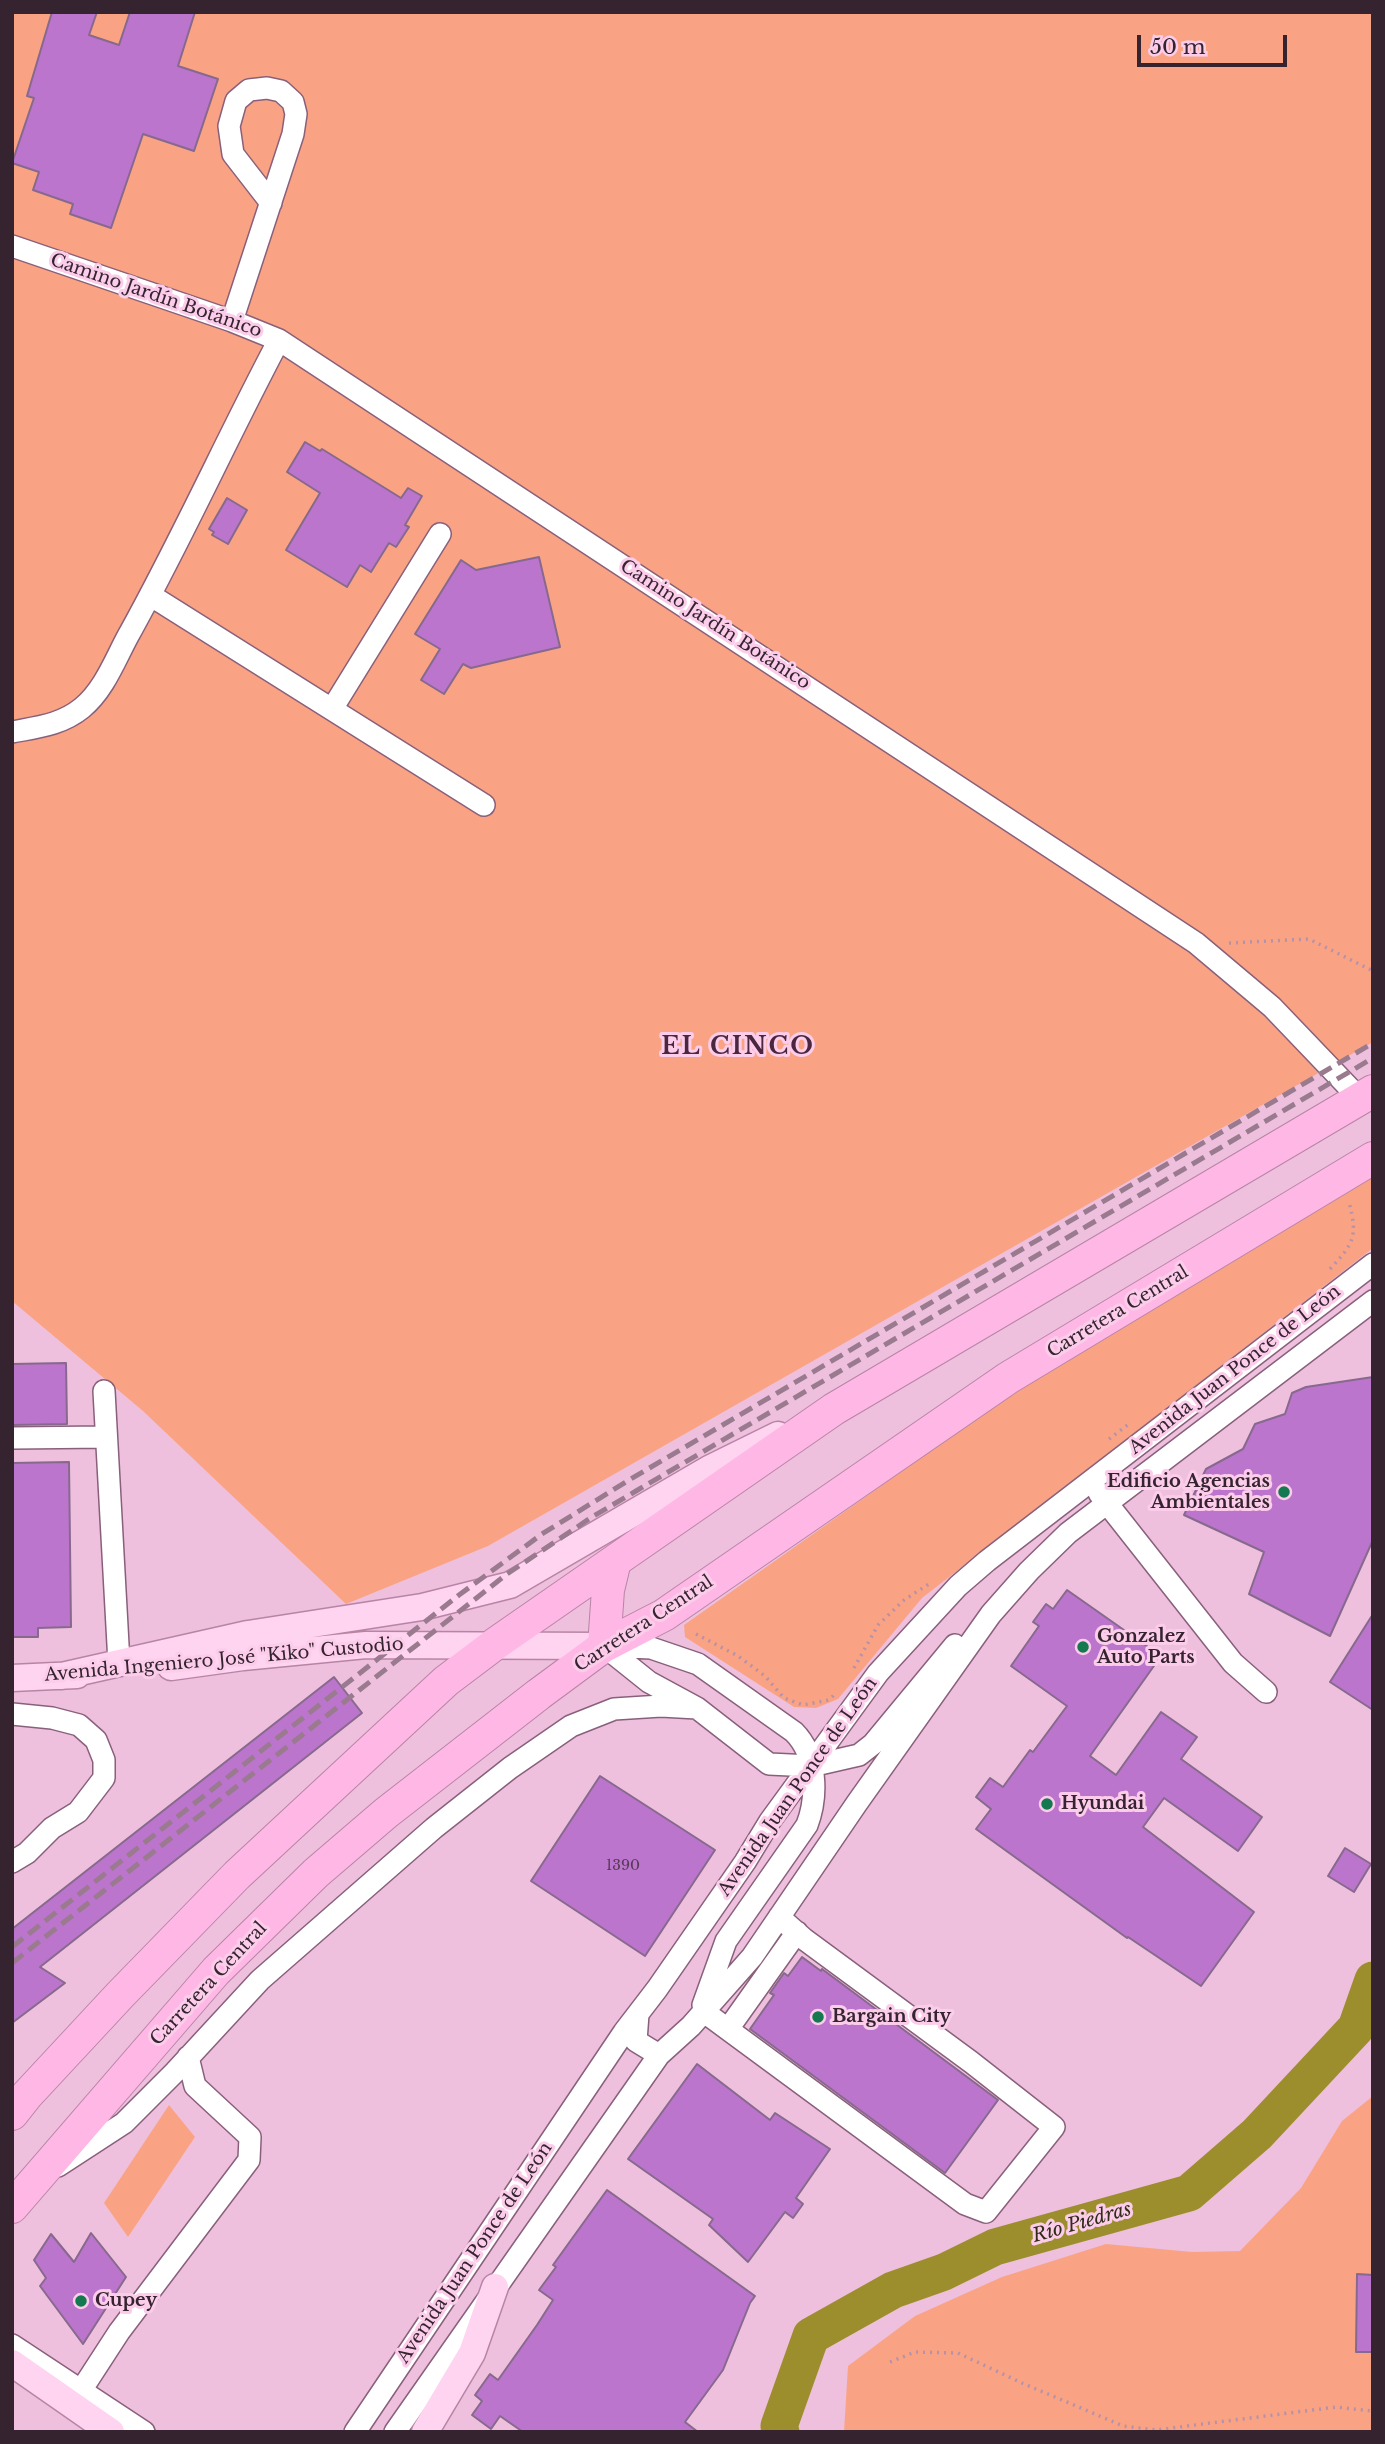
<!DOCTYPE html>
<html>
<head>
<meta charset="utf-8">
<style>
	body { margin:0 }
	#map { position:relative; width:1385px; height:2444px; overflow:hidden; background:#eec0dd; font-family:"Libre Baskerville",serif }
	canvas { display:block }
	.frame { position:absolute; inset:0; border:14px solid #35242f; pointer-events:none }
	.scale { position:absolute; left:1137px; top:35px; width:150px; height:32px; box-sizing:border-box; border:4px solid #35242f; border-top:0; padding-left:9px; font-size:21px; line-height:24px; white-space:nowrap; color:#35242f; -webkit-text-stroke:5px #fccdea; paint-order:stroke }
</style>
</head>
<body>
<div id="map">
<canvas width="1385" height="2444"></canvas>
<div class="frame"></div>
<div class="scale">50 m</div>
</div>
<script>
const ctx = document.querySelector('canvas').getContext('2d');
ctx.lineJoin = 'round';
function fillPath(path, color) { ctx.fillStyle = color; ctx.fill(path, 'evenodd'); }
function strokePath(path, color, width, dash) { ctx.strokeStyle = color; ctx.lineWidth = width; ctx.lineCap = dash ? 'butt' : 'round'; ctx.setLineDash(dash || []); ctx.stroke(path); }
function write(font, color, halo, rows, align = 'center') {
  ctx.font = font + ' "Libre Baskerville",serif'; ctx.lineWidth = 6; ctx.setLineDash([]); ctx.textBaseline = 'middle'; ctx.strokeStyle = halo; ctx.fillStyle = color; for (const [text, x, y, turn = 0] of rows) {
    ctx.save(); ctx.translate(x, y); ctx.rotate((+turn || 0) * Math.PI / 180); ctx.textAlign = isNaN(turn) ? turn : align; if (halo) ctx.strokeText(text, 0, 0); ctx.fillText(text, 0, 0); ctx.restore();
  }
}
const green = new Path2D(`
	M12 12H1373V1042L488 1546 346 1604 143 1411 12 1301Z
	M1373 1177V1248L922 1598 838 1699 816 1708 794 1707 685 1637 684 1625 966 1426 1049 1371Z
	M1373 1971V2037L1358 1978Z
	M1373 2096V2432H844L848 2366 915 2316 1002 2277 1106 2244 1192 2252 1240 2251 1301 2188 1342 2121Z
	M169 2105 195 2137 128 2237 104 2203Z`);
const river = new Path2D(`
	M781 2432 779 2426 811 2336 893 2290 944 2272 995 2247 1189 2193 1257 2134 1356 2028 1373 1980`);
const building = new Path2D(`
	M52 12H97L89 35 119 45 130 12H195L178 66 218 79 194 151 143 134 111 228 70 214 73 204 33 190 39 172 12 163 34 98 27 96Z
	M305 442 320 451 322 449 401 498 408 488 422 496 405 525 409 527 396 547 389 543 371 572 360 565 347 587 286 550 320 493 287 472Z
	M227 498 247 510 228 544 212 535 214 532 209 529Z
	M539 557 560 647 471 668 463 664 444 694 421 680 440 649 415 634 461 560 476 570Z
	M66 1363 67 1424 12 1425V1364Z
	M1373 1377V1540L1330 1636 1249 1594 1264 1552 1184 1515 1206 1469 1243 1449 1255 1424 1285 1414 1292 1393 1306 1387Z
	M69 1462 71 1627 38 1628V1637H12V1463Z
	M1067 1590 1161 1656 1090 1756 1116 1775 1161 1712 1197 1737 1181 1759 1262 1817 1238 1851 1164 1798 1143 1827 1254 1912 1201 1986 1128 1937 1127 1938 976 1829 991 1809 976 1797 990 1778 1003 1787 1030 1750 1033 1752 1067 1706 1011 1666 1039 1626 1033 1622 1046 1604 1053 1609Z
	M1373 1614V1710L1330 1682Z
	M334 1677 362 1713 40 1967 65 1983 12 2023V1929Z
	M600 1776 715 1850 645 1956 531 1881Z
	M1345 1848 1371 1864 1354 1892 1328 1876Z
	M802 1957 821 1971 822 1969 998 2100 945 2173 750 2029 774 1995 770 1993 784 1973 788 1976Z
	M697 2064 770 2120 775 2113 830 2149 796 2198 803 2204 793 2218 785 2212 748 2262 709 2225 713 2219 628 2159Z
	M607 2190 755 2296 750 2303 723 2370 685 2422 698 2432H523L500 2416 491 2429 472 2415 482 2401 475 2395 490 2374 498 2380 537 2325 553 2300 539 2290 556 2267 553 2265Z
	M91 2233 126 2277 83 2344 40 2286 46 2278 34 2260 51 2234 74 2262Z
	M1357 2274 1373 2275V2352H1356Z`);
const path = new Path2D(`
	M1229 943 1309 939 1373 971
	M1330 1269C1354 1243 1358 1237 1349 1202
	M1109 1439 1130 1423
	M696 1634 738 1656 765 1676 784 1698 803 1705 829 1700 835 1694
	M854 1668 878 1625 904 1600 932 1582
	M890 2362 915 2352 958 2353 1022 2383 1123 2426 1156 2430 1336 2407 1373 2411`);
const minor = new Path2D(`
	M12 246 232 321 279 340 1196 943 1272 1007 1360 1099
	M232 321 293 134 296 114 293 102 281 91 267 88 249 90 236 101 229 126 233 154 271 203
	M150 595 484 805
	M332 709 440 534
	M12 732C38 727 61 725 82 708 104 690 115 660 128 636 182 539 227 438 279 340
	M104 1391 119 1663
	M12 1438 106 1437
	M1099 1493 1233 1663 1266 1692
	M604 1646 649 1682 697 1708 769 1764 811 1766 859 1755 873 1744 955 1645
	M606 1646 651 1648 698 1664 794 1732C817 1755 818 1796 807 1825L726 1941 703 2005
	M12 1714 52 1718 79 1725 96 1740 104 1760V1778L78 1812 52 1828 27 1853 12 1862
	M703 2011 965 2204 986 2212 1054 2127 971 2062 804 1939 779 1917
	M638 2014 636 2041 659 2055
	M728 2029 797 1932
	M58 2166 124 2123 175 2072 260 1980 434 1828 510 1768 571 1726 614 1709 661 1706 697 1708
	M12 2345 144 2432
	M82 2389 119 2332 249 2160 250 2137 195 2086 188 2057
	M355 2432 624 2032 657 1989 745 1862 770 1821 878 1673 958 1586 987 1561 1373 1264
	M395 2432 659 2055 691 2026 752 1957 857 1803 991 1614 1029 1571 1068 1533 1373 1301`);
const major = new Path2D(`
	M171 1667 243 1657 366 1645 604 1646
	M62 1676 248 1634 422 1607 510 1585 709 1469 778 1435
	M12 1678 77 1675
	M12 2363 111 2432
	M425 2432 472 2353 495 2287`);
const highway = new Path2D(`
	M604 1646 608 1590 615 1561
	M12 2114 27 2095 120 1995 237 1875 446 1681 495 1644 834 1409 1373 1091
	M12 2207 216 1971 316 1873 386 1813 539 1694 604 1646 664 1615 1008 1378 1373 1158`);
const rail = new Path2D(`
	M12 1947 459 1595 542 1534 629 1480 1373 1043
	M12 1963 507 1574 592 1517 636 1491 1373 1058`);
const markers = [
	[1284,1492,7,"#147850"],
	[1083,1647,7,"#147850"],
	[1047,1804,7,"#147850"],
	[818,2017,7,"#147850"],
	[81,2301,7,"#147850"]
];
const numberNames = [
	["1390",623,1866]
];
const streetNames = [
	["Camino Jardín Botánico",156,296,19],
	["Camino Jardín Botánico",715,625,33],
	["Carretera Central",1118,1312,-31],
	["Avenida Juan Ponce de León",1235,1370,-38],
	["Carretera Central",644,1624,-33],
	["Avenida Ingeniero José \"Kiko\" Custodio",224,1660,-5],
	["Avenida Juan Ponce de León",798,1787,-55],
	["Carretera Central",209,1984,-47],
	["Avenida Juan Ponce de León",475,2253,-56]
];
const poiNames = [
	["Edificio Agencias",1270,1482,"right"],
	["Ambientales",1270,1503,"right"],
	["Gonzalez",1097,1637],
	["Auto Parts",1097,1658],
	["Hyundai",1061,1804],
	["Bargain City",832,2017],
	["Cupey",95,2301]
];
const waterNames = [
	["Río Piedras",1082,2223,-16]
];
const districtNames = [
	["EL CINCO",738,1047]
];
fillPath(green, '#faa384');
strokePath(river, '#9c8e2d', 37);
fillPath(building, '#bc75cc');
strokePath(building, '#87698d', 2);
strokePath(minor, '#89607b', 24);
strokePath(major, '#b884a6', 29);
strokePath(highway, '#b884a6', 34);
strokePath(path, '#b691a8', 3.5, [2, 5]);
strokePath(minor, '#fff', 21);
strokePath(major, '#ffd4f0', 26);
strokePath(highway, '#ffb8e6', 32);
strokePath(rail, '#9a7a8e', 5, [14, 7]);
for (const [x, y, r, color] of markers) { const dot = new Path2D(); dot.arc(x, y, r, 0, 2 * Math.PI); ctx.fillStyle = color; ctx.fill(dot); strokePath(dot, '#fccdea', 2.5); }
write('14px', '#573856', null, numberNames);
write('18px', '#35242f', '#fccdea', streetNames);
write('bold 18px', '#35242f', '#fccdea', poiNames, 'left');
write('italic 19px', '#302c17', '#fccdea', waterNames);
ctx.letterSpacing = '2px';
write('bold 24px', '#4a273f', '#fccdea', districtNames);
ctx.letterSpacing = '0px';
</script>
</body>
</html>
